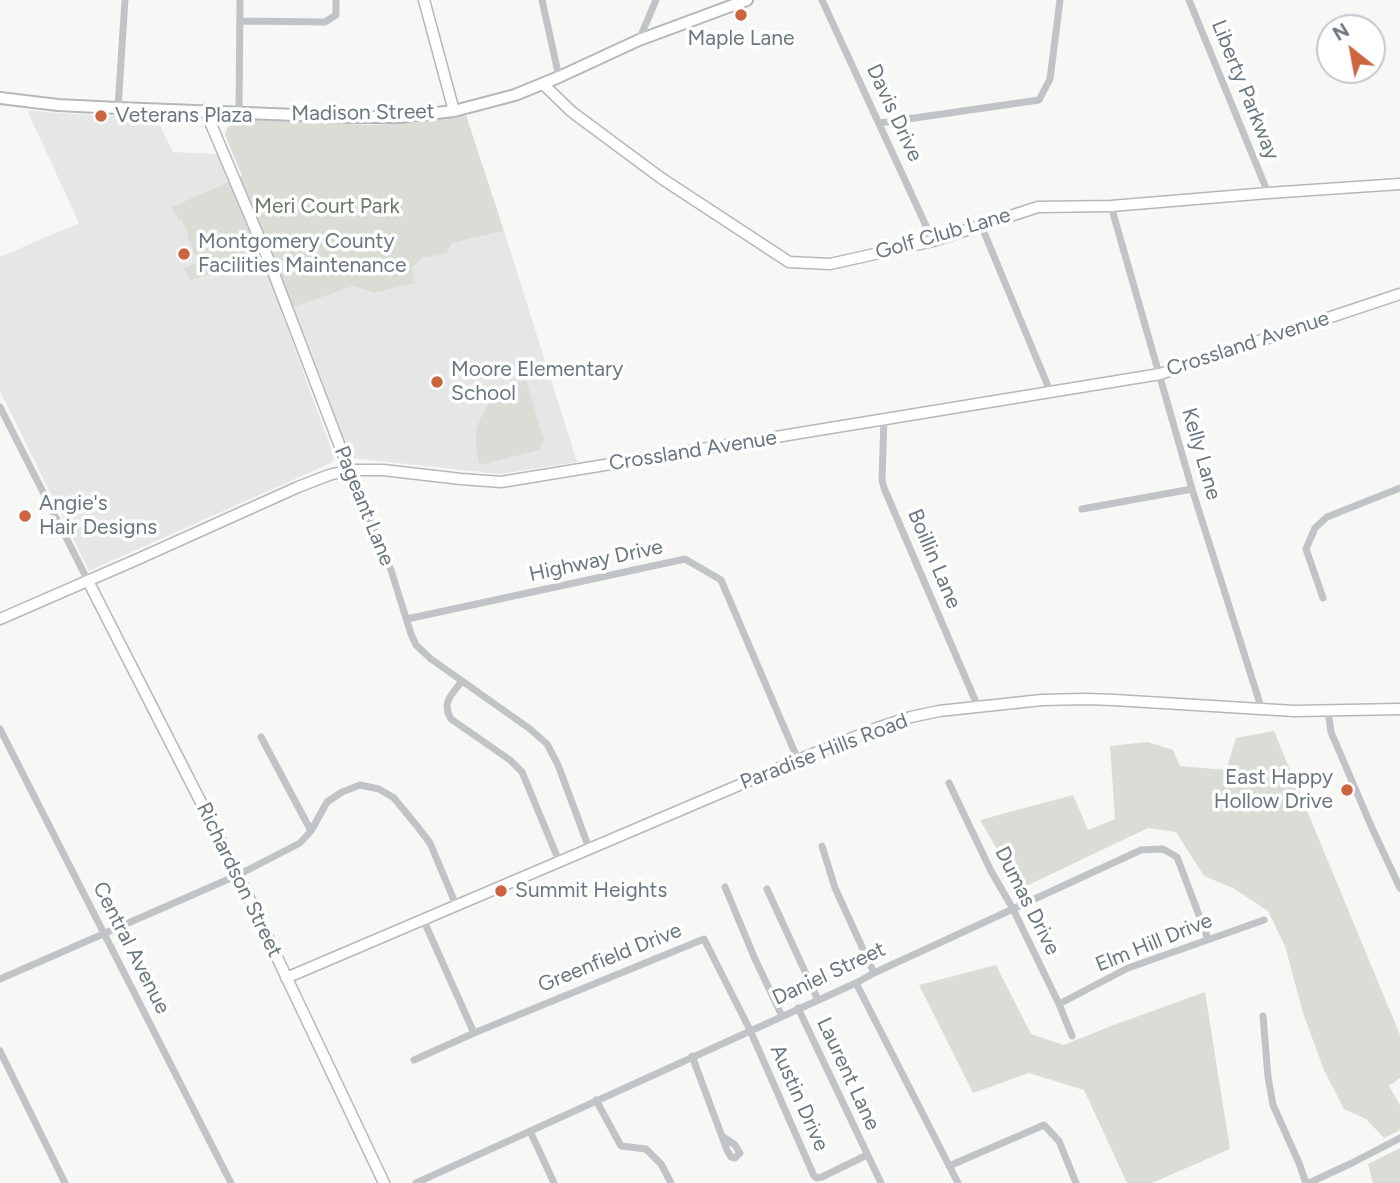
<!DOCTYPE html>
<html>
<head>
<meta charset="utf-8">
<style>
	body { margin:0 }
	#map { position:relative; width:1400px; height:1183px; overflow:hidden; background:#f7f7f5; font-family:Figtree,sans-serif }
	canvas { display:block }
	.north { position:absolute; left:1316px; top:14px; width:70px; height:70px; box-sizing:border-box; background:#fff; border:2px solid #c3c8cd; border-radius:50%; rotate:329deg; font-size:19px; font-weight:700; line-height:28px; text-align:center; color:#6a7681 }
	.north::after { content:''; display:block; margin:auto; width:24px; height:32px; background:#cc653f; clip-path:polygon(50% 0,100% 100%,50% 72%,0 100%) }
</style>
</head>
<body>
<div id="map">
<canvas width="1400" height="1183"></canvas>
<div class="north">N</div>
</div>
<script>
const ctx = document.querySelector('canvas').getContext('2d');
ctx.lineJoin = 'round';
function fillPath(path, color) { ctx.fillStyle = color; ctx.fill(path, 'evenodd'); }
function strokePath(path, color, width, dash) { ctx.strokeStyle = color; ctx.lineWidth = width; ctx.lineCap = dash ? 'butt' : 'round'; ctx.setLineDash(dash || []); ctx.stroke(path); }
function write(font, color, halo, rows, align = 'center') {
  ctx.font = font + ' Figtree,sans-serif'; ctx.lineWidth = 7; ctx.setLineDash([]); ctx.textBaseline = 'middle'; ctx.strokeStyle = halo; ctx.fillStyle = color; for (const [text, x, y, turn = 0] of rows) {
    ctx.save(); ctx.translate(x, y); ctx.rotate((+turn || 0) * Math.PI / 180); ctx.textAlign = isNaN(turn) ? turn : align; if (halo) ctx.strokeText(text, 0, 0); ctx.fillText(text, 0, 0); ctx.restore();
  }
}
const built = new Path2D(`
	M27 110 57 113 156 118 173 152 217 154 281 311 333 454V461L331 463 89 571 0 391V257L79 223Z
	M504 231 577 462 500 474 351 458 293 306 354 286 374 293 414 283 412 270 422 258 445 254 452 243Z`);
const green = new Path2D(`
	M466 115 504 231 452 243 446 254 422 258 412 269 415 283 374 293 354 286 281 311 258 254 190 281 184 269 198 262 187 235 188 233 181 219 179 220 172 207 242 176 225 135C226 127 232 123 239 119L369 125 411 123Z
	M526 380 544 440 539 450 480 465C479 460 477 454 476 448 473 415 496 389 526 380Z
	M1274 731 1400 1035V1078L1389 1086 1400 1105V1130L1384 1138 1366 1119 1344 1109 1324 1070 1303 1013 1285 946 1268 911 1233 888 1204 876 1176 832 1148 828 1020 889 980 820 1073 795 1088 830 1115 819 1110 746 1148 742 1173 750 1180 766 1226 770 1236 738Z
	M996 965 1031 1034 1064 1045 1111 1026 1205 992 1230 1149 1152 1183H1127L1084 1090 1029 1073 973 1093 919 985Z
	M1400 1148V1183H1373L1368 1164Z`);
const street = new Path2D(`
	M542 0 559 77
	M822 0 933 241
	M1189 0 1268 193
	M240 21 325 22 336 15V0
	M639 40 656 0
	M118 108 125 0
	M239 113 240 0
	M880 123 1039 100 1050 79 1060 0
	M1111 206 1192 489 1262 710
	M981 225 1050 391
	M0 407 88 581
	M884 419 882 480 884 488 978 707
	M349 470 391 570 411 634 416 645 431 659 530 729 547 744 558 765 589 848
	M1082 509 1192 489
	M1323 598 1306 549 1315 528 1327 517 1400 488
	M407 619 685 559 721 580 798 760
	M462 681C452 694 441 703 451 719L510 760 522 772 559 861
	M1328 711 1331 732 1372 828 1400 888
	M0 729 231 1183
	M261 737 311 831
	M949 783 991 871 1013 909 1059 1004 1072 1036
	M822 846 835 888 874 973
	M725 887 755 959 782 1016
	M767 889 818 1000
	M423 919 474 1033
	M0 979 238 875 300 843 311 831 327 802 342 792 360 785 379 789 394 798 417 826 430 843 456 905
	M856 983 958 1183
	M1059 1004 1128 968 1264 920
	M798 1008 881 1183
	M1263 1016 1268 1077 1273 1105 1299 1163 1306 1183
	M0 1051 65 1183
	M692 1056 727 1150 731 1157 735 1158 740 1153 735 1145 722 1136
	M414 1060 474 1033 704 939 750 1030 814 1176 817 1178 822 1177 867 1155
	M596 1100 621 1146 646 1149 661 1164 671 1183
	M530 1131 554 1183
	M949 1166 1044 1125 1059 1141 1076 1183
	M416 1183 856 983 874 973 1141 850 1163 849 1177 857 1208 939
	M1309 1183 1352 1163 1400 1138`);
const secondary = new Path2D(`
	M424 0 454 111
	M543 84 572 112 661 178 789 262 830 264 933 241 1038 207 1111 206 1268 193 1400 184
	M205 110 269 261 349 470
	M88 581 238 875 384 1183
	M0 619 138 559 298 487 329 475 349 470H383L461 479 501 482 1160 374 1400 294
	M286 978 798 760 877 728 911 717 939 711 1042 700 1085 699 1114 700 1294 711 1400 709`);
const primary = new Path2D(`
	M0 98 58 105 118 108 348 117H399L454 111 515 95 559 77 639 40 747 0`);
const markers = [
	[741,15,7,"#cc653f"],
	[101,116,7,"#cc653f"],
	[184,254,7,"#cc653f"],
	[437,382,7,"#cc653f"],
	[25,516,7,"#cc653f"],
	[1347,790,7,"#cc653f"],
	[501,891,7,"#cc653f"]
];
const poiNames = [
	["Maple Lane",741,39,"center"],
	["Veterans Plaza",115,116],
	["Montgomery County",198,242],
	["Facilities Maintenance",198,266],
	["Moore Elementary",451,370],
	["School",451,394],
	["Angie's",39,504],
	["Hair Designs",39,528],
	["East Happy",1333,778,"right"],
	["Hollow Drive",1333,802,"right"],
	["Summit Heights",515,891]
];
const streetNames = [
	["Liberty Parkway",1245,90,68],
	["Madison Street",363,113,-1],
	["Davis Drive",894,113,65],
	["Golf Club Lane",943,234,-16],
	["Crossland Avenue",1248,344,-18],
	["Crossland Avenue",693,451,-9],
	["Kelly Lane",1201,454,74],
	["Pageant Lane",364,506,68],
	["Boillin Lane",934,559,67],
	["Highway Drive",596,561,-12],
	["Paradise Hills Road",824,752,-21],
	["Richardson Street",239,880,64],
	["Dumas Drive",1027,901,63],
	["Elm Hill Drive",1154,943,-22],
	["Central Avenue",131,948,63],
	["Greenfield Drive",610,958,-22],
	["Daniel Street",829,974,-25],
	["Laurent Lane",848,1074,65],
	["Austin Drive",799,1098,66]
];
const parkNames = [
	["Meri Court Park",327,207]
];
fillPath(built, '#e5e6e5');
fillPath(green, '#d9ddd6');
strokePath(secondary, '#b4b8bc', 13);
strokePath(primary, '#b5b8bb', 14);
strokePath(street, '#c1c4c7', 7);
strokePath(secondary, '#fff', 10);
strokePath(primary, '#fff', 10);
for (const [x, y, r, color] of markers) { const dot = new Path2D(); dot.arc(x, y, r, 0, 2 * Math.PI); ctx.fillStyle = color; ctx.fill(dot); strokePath(dot, '#fff', 2.5); }
write('21px', '#6a7681', '#fff', poiNames, 'left');
write('21px', '#6a7681', '#fff', streetNames);
write('21px', '#6b7968', '#fff', parkNames);
</script>
</body>
</html>
